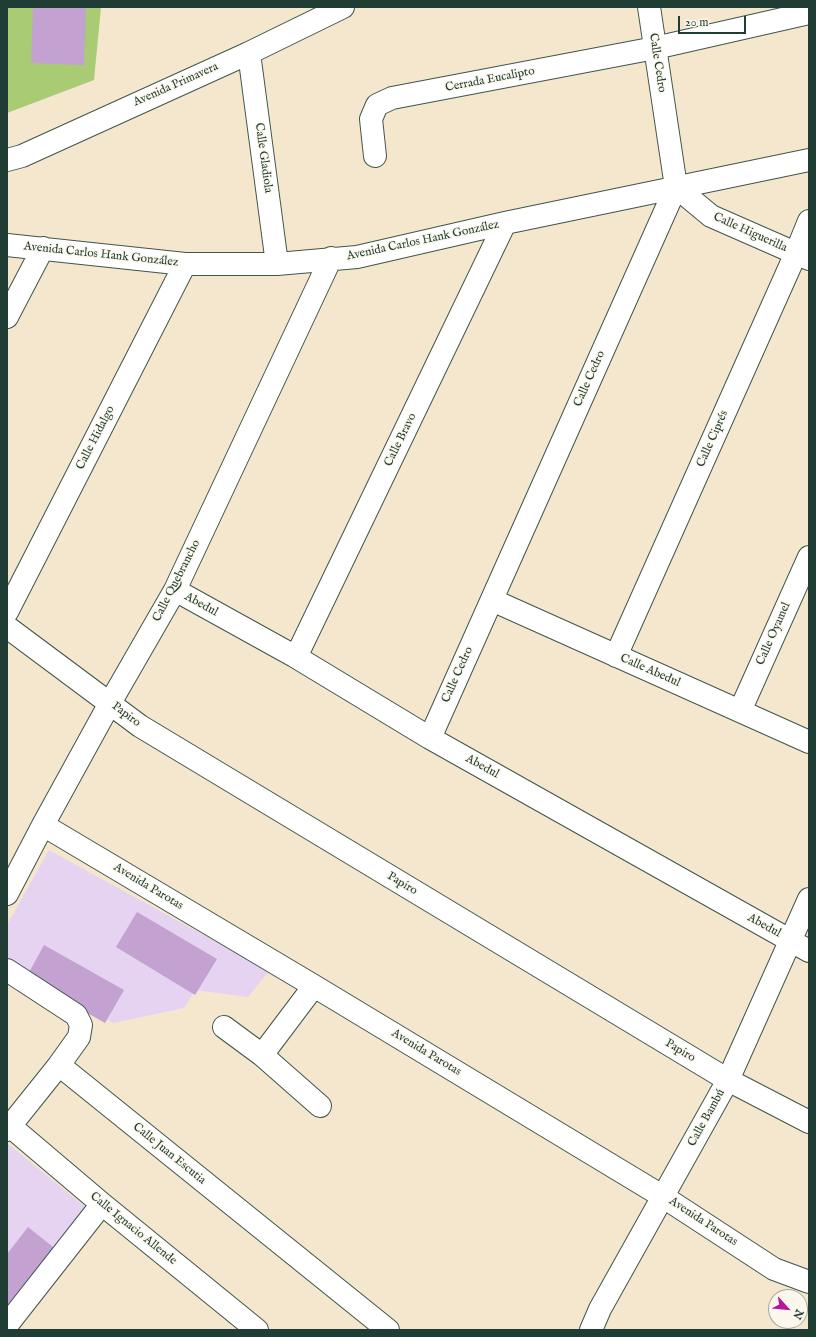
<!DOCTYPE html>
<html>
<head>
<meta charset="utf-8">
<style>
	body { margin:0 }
	#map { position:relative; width:816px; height:1337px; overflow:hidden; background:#f4e7ce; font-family:"IM FELL English",serif }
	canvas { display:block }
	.frame { position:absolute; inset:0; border:8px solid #1f3d34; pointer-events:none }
	.north { position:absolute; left:768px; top:1289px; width:40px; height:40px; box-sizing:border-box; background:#fbf7ec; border:1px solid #a3ada2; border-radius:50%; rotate:117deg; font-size:11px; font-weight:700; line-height:16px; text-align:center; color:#1f3d34 }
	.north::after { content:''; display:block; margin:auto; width:14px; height:18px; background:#b5179e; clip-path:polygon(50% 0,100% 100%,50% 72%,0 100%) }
	.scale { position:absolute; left:678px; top:16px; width:68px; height:18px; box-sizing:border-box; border:2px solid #1f3d34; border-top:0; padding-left:5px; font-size:12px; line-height:14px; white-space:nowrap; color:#1f3d34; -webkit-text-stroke:3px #fbf7ec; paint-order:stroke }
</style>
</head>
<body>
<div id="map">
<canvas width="816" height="1337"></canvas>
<div class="frame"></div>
<div class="north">N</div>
<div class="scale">20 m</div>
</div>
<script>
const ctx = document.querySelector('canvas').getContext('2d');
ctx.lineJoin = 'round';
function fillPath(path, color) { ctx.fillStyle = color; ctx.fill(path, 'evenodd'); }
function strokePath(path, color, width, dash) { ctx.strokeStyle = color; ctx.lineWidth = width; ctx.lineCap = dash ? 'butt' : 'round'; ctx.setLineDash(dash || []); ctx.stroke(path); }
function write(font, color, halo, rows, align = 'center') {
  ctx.font = font + ' "IM FELL English",serif'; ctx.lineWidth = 3; ctx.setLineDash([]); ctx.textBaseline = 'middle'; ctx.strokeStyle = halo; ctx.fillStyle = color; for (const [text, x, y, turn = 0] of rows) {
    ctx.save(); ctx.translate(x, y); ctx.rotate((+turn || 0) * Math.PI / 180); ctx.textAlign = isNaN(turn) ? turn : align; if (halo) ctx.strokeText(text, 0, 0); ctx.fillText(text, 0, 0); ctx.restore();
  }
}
const built = new Path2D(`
	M49 850 269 971 248 997 195 990 184 1008 113 1023 7 958V925Z
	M7 1143 89 1210 7 1312Z`);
const green = new Path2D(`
	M7 7H101L94 80 7 113Z`);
const building = new Path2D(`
	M33 7H86L84 65 31 63Z
	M137 912 217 959 195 995 116 947Z
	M44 945 124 990 105 1023 26 978Z
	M28 1227 58 1251 7 1316V1254Z`);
const minor = new Path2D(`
	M249 53 277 264
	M375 156 371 119 377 105 392 98 655 48 809 13
	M7 160 22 156 249 53 343 7
	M676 187 711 216 809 259
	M7 245 185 264H277L357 257 505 223 809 160
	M7 317 43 248
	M175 590 296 657 430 738 809 951
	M492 600 809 742
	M7 612 185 264
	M7 627 140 726 728 1080 809 1122
	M616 656 796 253 809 221
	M296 657 505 223
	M740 711 809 557
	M430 738 676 187 649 7
	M43 825 314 986 662 1196 774 1269 809 1282
	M7 894 43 825 110 703 175 590 331 258
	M7 970 76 1015 81 1025 79 1037 59 1065 7 1130
	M314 986 262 1055 320 1106
	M224 1027 262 1055
	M59 1065 388 1330
	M10 1126 102 1204 257 1330
	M7 1325 102 1204
	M591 1330 600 1309 728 1080 809 899`);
const streetNames = [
	["Calle Cedro",657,63,81],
	["Cerrada Eucalipto",490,80,-11],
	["Avenida Primavera",176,85,-24],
	["Calle Gladiola",263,158,82],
	["Calle Higuerilla",750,233,24],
	["Avenida Carlos Hank González",423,241,-12],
	["Avenida Carlos Hank González",101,255,6],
	["Calle Cedro",590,379,-66],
	["Calle Hidalgo",96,438,-63],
	["Calle Ciprés",713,439,-66],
	["Calle Bravo",401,440,-64],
	["Calle Quebrancho",177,581,-63],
	["Abedul",201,605,29],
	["Calle Oyamel",774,634,-66],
	["Calle Abedul",650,671,24],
	["Calle Cedro",458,675,-66],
	["Papiro",126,715,37],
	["Abedul",482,767,29],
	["Papiro",402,884,31],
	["Avenida Parotas",148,887,31],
	["Abedul",764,926,29],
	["Papiro",680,1051,31],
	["Avenida Parotas",426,1053,31],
	["Calle Bambú",707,1118,-61],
	["Calle Juan Escutia",169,1154,39],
	["Avenida Parotas",703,1222,33],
	["Calle Ignacio Allende",133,1229,39]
];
fillPath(built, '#e5d3f1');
fillPath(green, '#a9cb74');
fillPath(building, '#c3a1d0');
strokePath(minor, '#3f564b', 24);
strokePath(minor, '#fff', 22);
write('12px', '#1f3d34', '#fbf7ec', streetNames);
</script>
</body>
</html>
